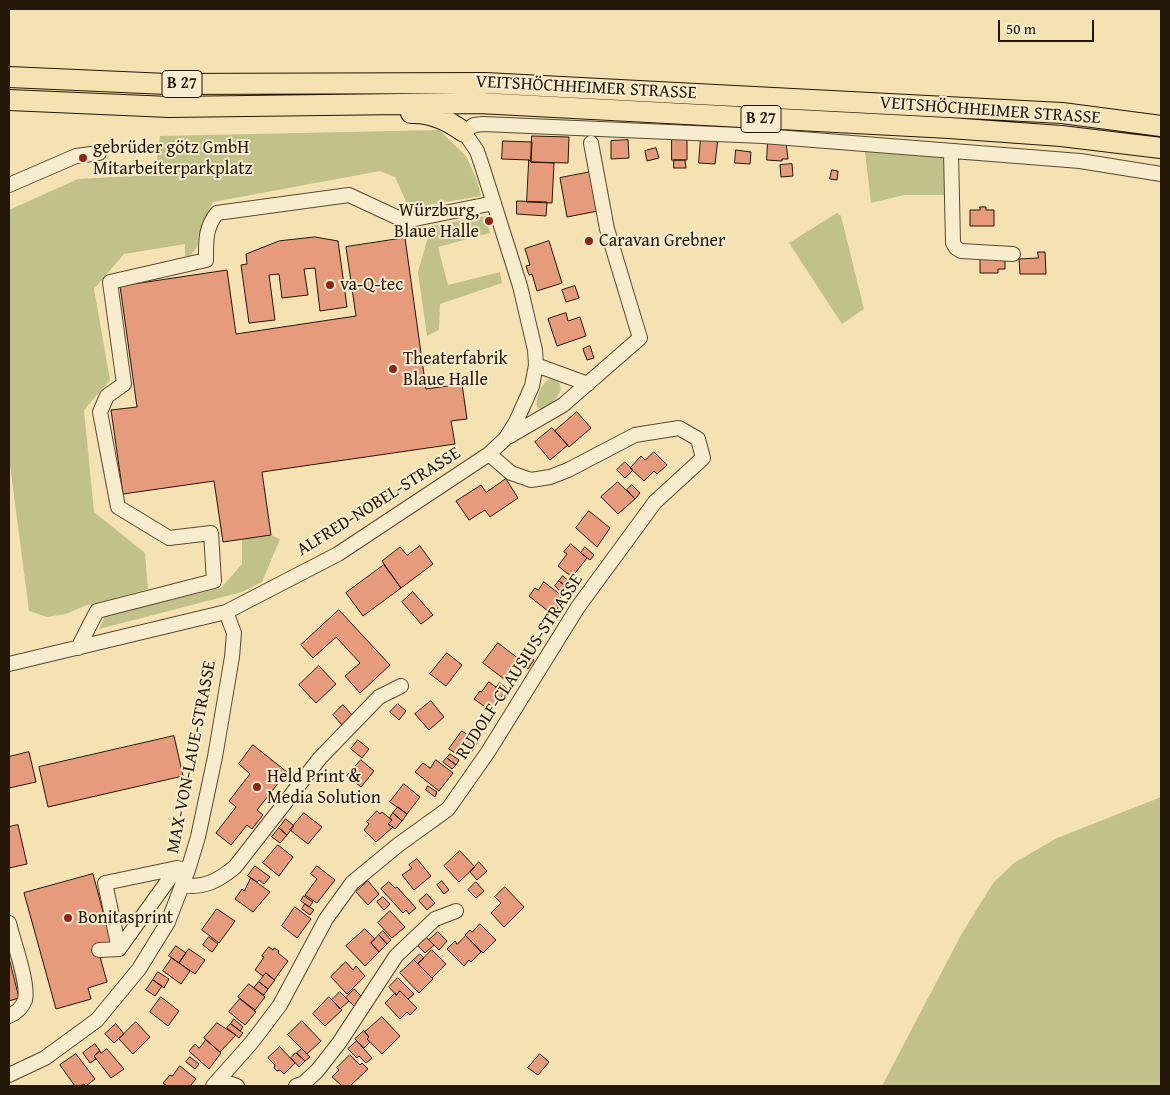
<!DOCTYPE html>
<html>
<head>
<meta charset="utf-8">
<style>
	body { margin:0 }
	#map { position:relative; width:1170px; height:1095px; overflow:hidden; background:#f5e2b3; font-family:"Gentium Book Plus",serif }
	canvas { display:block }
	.frame { position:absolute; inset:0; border:10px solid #241605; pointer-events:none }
	.scale { position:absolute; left:998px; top:20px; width:96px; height:22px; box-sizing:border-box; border:2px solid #241605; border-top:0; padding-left:6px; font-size:15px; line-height:18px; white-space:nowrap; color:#241605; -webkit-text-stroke:4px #f8ecce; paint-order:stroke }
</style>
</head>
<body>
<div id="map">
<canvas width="1170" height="1095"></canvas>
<div class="frame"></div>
<div class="scale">50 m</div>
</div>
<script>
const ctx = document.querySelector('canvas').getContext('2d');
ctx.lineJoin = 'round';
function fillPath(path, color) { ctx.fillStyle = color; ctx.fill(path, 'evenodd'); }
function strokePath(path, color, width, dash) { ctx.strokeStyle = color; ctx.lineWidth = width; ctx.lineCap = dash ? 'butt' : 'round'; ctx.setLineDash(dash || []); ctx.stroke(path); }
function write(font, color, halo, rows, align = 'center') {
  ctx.font = font + ' "Gentium Book Plus",serif'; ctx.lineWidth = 4; ctx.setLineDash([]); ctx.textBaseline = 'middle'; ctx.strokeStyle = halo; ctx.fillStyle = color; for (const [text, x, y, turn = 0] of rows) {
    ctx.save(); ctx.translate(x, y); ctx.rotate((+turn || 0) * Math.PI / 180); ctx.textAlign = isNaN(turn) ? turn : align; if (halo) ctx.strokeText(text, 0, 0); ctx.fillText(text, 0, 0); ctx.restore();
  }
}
const green = new Path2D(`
	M439 130 466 156 477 180 481 196 409 208 395 177 380 171 213 202 200 231 197 247 190 256H185V244L124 254 94 289 110 380 84 410 94 512 145 553 148 589 84 606 66 614 47 617 29 611 9 457V210L78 179 155 175 160 136Z
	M865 152 944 158 947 195H904L871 203Z
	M837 213 841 216 864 309 842 324 789 243Z
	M486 216 490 233 438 247 448 285 500 272 502 283 440 304 439 330 427 336 418 272 431 226Z
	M550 379 559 382 561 389C557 399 551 407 540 409L537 407C535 398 542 382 550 379Z
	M271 535 280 539 262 582 242 592 99 629 105 616 221 588 242 564V539Z
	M1161 797V1086H882L961 935 993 883 1014 863 1055 839Z`);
const building = new Path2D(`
	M532 136 569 137 568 163 531 162Z
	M672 137H687V160H672Z
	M701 137 718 138 715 164 699 163Z
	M628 140 629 158 611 159V141Z
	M503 141 532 142 531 162 529 160 502 159Z
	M768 141 786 142 788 159H782V161L767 160Z
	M656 148 659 158 647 161 645 151Z
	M736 150 751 152 750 164 735 163Z
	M529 160 531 162 554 163 552 203 527 202Z
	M674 160H685L686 168H674Z
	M792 164 793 176 781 177 780 165Z
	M832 170 838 171 837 180 830 179Z
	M591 172 598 211 567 217 560 178Z
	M517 201 547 202 546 216 517 214Z
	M980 207H986V210H994V226H970V210H980Z
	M315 237 338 241 347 307 320 311 315 268 304 269 308 295 282 298 279 274 269 275 275 320 249 323 241 265 247 264 246 254 279 241Z
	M405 238 426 389 462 384 467 419 451 421 455 444 262 472 271 535 223 542 214 481 123 494 111 410 137 407 120 286 227 270 236 334 356 316 346 247Z
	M549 241 562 283 537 291 532 274 529 275 526 266 530 265 525 249Z
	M1038 252H1045L1046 274H1020L1019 259 1038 258Z
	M1005 256V269H998V273H980V257Z
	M575 286 579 298 566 302 562 290Z
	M566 313 568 321 580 317 586 336 557 346 548 319Z
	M590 346 594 358 587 360 583 349Z
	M577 412 591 428 569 447 555 431Z
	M552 428 568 445 550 460 535 442Z
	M654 452 667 465 657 474 654 471 644 481 630 468 641 456 645 460Z
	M625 462 633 470 625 478 617 470Z
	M506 479 518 498 490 517 485 510 469 520 456 501 481 485 486 492Z
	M618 482 635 499 618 514 601 497Z
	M632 485 640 493 635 499 627 490Z
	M589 511 610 528 597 547 576 528Z
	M571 544 587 558 572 577 558 566 567 554 564 552Z
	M420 546 433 564 401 588 382 561 400 547 407 555Z
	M585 547 594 555 590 560 581 553Z
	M384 565 401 588 363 616 346 593Z
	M563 576 572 584 568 588 559 581Z
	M559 581 568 588 563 594 555 586Z
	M544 582 562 596 556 604 559 606 553 615 529 596 535 588 538 590Z
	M413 592 433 615 421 624 402 602Z
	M339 610 390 665 360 693 345 676 360 663 336 637 313 658 301 645Z
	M498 643 519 659 504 679 483 663Z
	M524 652 534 660 528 669 517 661Z
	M447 653 462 665 446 686 430 674Z
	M319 666 336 684 316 703 299 685Z
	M489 682 504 693 491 711 474 699 480 691 481 692Z
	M500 683 507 689 504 693 496 688Z
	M431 701 444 717 429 730 415 714Z
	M398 704 406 711 399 720 390 712Z
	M343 705 353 716 343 726 333 715Z
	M462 731 478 742 466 760 449 749Z
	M174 736 183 776 48 807 39 767Z
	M358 740 369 749 362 758 351 749Z
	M253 745 287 772 257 810 263 815 252 829 247 825 231 845 216 833 236 807 229 801 250 774 239 764Z
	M29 752 36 782 9 788V757Z
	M450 754 459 760 456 765 447 758Z
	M447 758 456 765 452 769 443 762Z
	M361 760 374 771 361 787 347 776Z
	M436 760 453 773 439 791 415 772 423 763 430 768Z
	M404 784 420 797 407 814 390 802Z
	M428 786 437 792 435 797 426 790Z
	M398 807 407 814 402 821 393 813Z
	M377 811 380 814 382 812 392 820 388 824 393 827 376 842 364 830 369 824 367 822Z
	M304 813 322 827 308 844 290 830Z
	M393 813 402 821 395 829 388 824 392 820 390 818Z
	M286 819 294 826 287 835 279 828Z
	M18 825 27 864 9 868V827Z
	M279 828 287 835 280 843 272 837Z
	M278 845 293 857 279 876 263 863Z
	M460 851 475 867 459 882 444 866Z
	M417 859 431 876 414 890 402 875 412 868 409 865Z
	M479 862 487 871 477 880 470 872Z
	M255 866 270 877 264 884 259 880 257 882 248 876Z
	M317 866 335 880 317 903 305 895 317 879 311 874Z
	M93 874 111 942 97 946 107 982 88 988 91 999 56 1009 24 893Z
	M251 878 270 892 253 912 235 899 242 889 244 891Z
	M368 881 379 894 368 905 356 892Z
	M442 881 449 890 444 894 437 885Z
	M389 882 395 888 397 887 416 908 409 914 406 910 403 913 381 889Z
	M476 882 484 891 476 898 468 890Z
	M505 887 524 907 504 927 491 913 501 903 495 897Z
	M427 894 435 903 427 910 419 901Z
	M304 896 313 902 309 907 301 901Z
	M383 897 390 904 384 910 377 902Z
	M305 904 314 910 310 915 302 909Z
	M295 907 311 919 297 938 282 926Z
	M217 909 235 921 219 943 202 930Z
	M390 911 405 927 392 938 378 923Z
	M480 924 496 940 483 953 465 935 470 930 472 932Z
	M365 929 375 939 371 943 379 952 365 966 346 946Z
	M383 931 391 940 387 944 379 935Z
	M438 932 447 941 439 950 429 940Z
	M379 935 387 944 379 952 371 943Z
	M466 936 481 952 471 962 469 960 464 966 447 949 455 941 457 944Z
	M209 937 218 944 212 952 203 945Z
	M426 937 434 945 425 953 417 945Z
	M176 946 186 953 179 963 169 956Z
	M269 947 273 950 274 948 279 951 278 953 288 961 274 980 266 973 263 976 255 970 264 957 262 956Z
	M189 949 205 960 195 974 179 963Z
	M432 950 446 964 432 978 418 964Z
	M420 954 424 958 418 964 414 960Z
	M9 958 19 998 9 1001Z
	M172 958 190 971 181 984 163 971Z
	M414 960 433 979 419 993 400 973Z
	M346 962 353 970 356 966 365 976 347 994 331 977Z
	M158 972 169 979 164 988 153 980Z
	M266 973 275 980 268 989 259 982Z
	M398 978 414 994 408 999 400 991 396 995 389 987Z
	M153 980 162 986 155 996 146 990Z
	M259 982 268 989 264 995 254 988Z
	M249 984 265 997 255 1010 238 997Z
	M354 989 363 998 354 1006 346 998Z
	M400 991 417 1008 410 1015 407 1012 400 1019 385 1003 395 993 396 995Z
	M340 992 349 1001 340 1009 332 1000Z
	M161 997 179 1011 168 1026 150 1012Z
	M329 997 342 1010 325 1026 313 1014Z
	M240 999 256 1012 245 1025 229 1012Z
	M382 1017 400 1036 382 1054 367 1039 369 1037 365 1032Z
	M234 1019 243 1027 240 1031 231 1024Z
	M302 1021 321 1041 307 1054 288 1035Z
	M136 1022 150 1037 133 1054 119 1039Z
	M217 1023 236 1035 220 1052 204 1038Z
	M116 1024 124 1034 114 1043 105 1034Z
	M231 1024 243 1033 239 1038 227 1028Z
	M364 1031 369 1037 367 1039 370 1042 364 1048 355 1039Z
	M206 1040 221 1053 209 1069 189 1051 195 1044 199 1048Z
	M357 1041 372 1058 366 1063 359 1056 357 1058 348 1049Z
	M95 1044 100 1051 94 1056 96 1059 90 1063 83 1053Z
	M280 1047 295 1063 284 1074 280 1070 277 1071 274 1068 275 1065 268 1058Z
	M107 1049 124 1069 111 1078 94 1056 100 1051 101 1053Z
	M302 1049 310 1057 305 1061 297 1053Z
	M296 1053 305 1061 299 1067 291 1058Z
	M76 1054 95 1079 86 1086 84 1084 80 1086H75L60 1065Z
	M540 1054 549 1062 538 1075 528 1068Z
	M350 1055 360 1065 362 1063 368 1069 350 1086H342L332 1077 339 1070 337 1068Z
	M190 1057 199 1064 195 1069 186 1062Z
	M180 1066 196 1079 190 1086H167L163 1083 170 1075 172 1076Z`);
const minor = new Path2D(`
	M951 152 953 243 956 248 961 251 1013 254
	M9 185 76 156 99 153
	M536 365 588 384
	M508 437 563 405 640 338 607 229 591 143
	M78 648 97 611 214 581 211 533 169 538 118 507 100 412 107 396 124 384 110 282 206 260C206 242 205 228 217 213L349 195 405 221 494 203
	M9 664 226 612 338 554 489 454 506 438 516 422 532 386 536 365 535 350 520 286 483 169 477 151 464 132 474 125 483 124 763 136 1080 161 1161 174
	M182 885C204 889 219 880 235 867L320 758 379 697 401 686
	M9 923C13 941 29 983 25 1000 22 1008 16 1013 9 1016
	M119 949 177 868
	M99 950 119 949 105 883 177 868 188 870
	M9 1075 45 1058 97 1020 139 969 168 922 188 870 198 837 215 757 232 657 234 633 226 612
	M220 1080 237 1086
	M213 1086 252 1042 280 1005 326 919 352 883 398 845 448 809 488 752 578 607 655 502 703 458 698 439 679 428 635 435 568 470 550 477 531 480 511 473 489 454
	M296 1086 304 1083 317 1071 339 1043 396 956 435 919 456 911`);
const highway = new Path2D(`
	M9 77 167 84 485 83 1062 113 1161 126
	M9 100 169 107 479 103 949 128 1061 136 1161 148
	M411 113C430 112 449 121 464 132`);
const markers = [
	[83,158,5,"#8f2418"],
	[489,221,5,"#8f2418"],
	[589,241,5,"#8f2418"],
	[330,285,5,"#8f2418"],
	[393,369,5,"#8f2418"],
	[257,787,5,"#8f2418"],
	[68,918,5,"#8f2418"]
];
const shields = [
	[182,84,40],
	[761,119,40]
];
const shieldNames = [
	["B 27",182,84],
	["B 27",761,119]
];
const streetNames = [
	["VEITSHÖCHHEIMER STRASSE",586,88,3],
	["VEITSHÖCHHEIMER STRASSE",990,111,4],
	["ALFRED-NOBEL-STRASSE",379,502,-32],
	["RUDOLF-CLAUSIUS-STRASSE",520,667,-57],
	["MAX-VON-LAUE-STRASSE",192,757,-79]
];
const poiNames = [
	["gebrüder götz GmbH",93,148],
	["Mitarbeiterparkplatz",93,169],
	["Würzburg,",479,211,"right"],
	["Blaue Halle",479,232,"right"],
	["Caravan Grebner",599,241],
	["va-Q-tec",340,285],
	["Theaterfabrik",403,359],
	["Blaue Halle",403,380],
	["Held Print &",267,777],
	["Media Solution",267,798],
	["Bonitasprint",78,918]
];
fillPath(green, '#c1c289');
fillPath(building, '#e69b7c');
strokePath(building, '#241605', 1);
strokePath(minor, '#584930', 16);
strokePath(highway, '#241605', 22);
strokePath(minor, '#f8ecce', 14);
strokePath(highway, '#f5e2b3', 20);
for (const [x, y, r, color] of markers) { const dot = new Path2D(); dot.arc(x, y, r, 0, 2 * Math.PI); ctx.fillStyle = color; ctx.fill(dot); strokePath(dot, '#f8ecce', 2); }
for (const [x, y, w] of shields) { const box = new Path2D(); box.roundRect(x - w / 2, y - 13.5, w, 27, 4); ctx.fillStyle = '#f8ecce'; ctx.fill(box); strokePath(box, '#241605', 1); }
write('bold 16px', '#241605', null, shieldNames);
write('18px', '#241605', '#f8ecce', streetNames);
write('18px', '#241605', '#f8ecce', poiNames, 'left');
</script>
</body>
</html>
